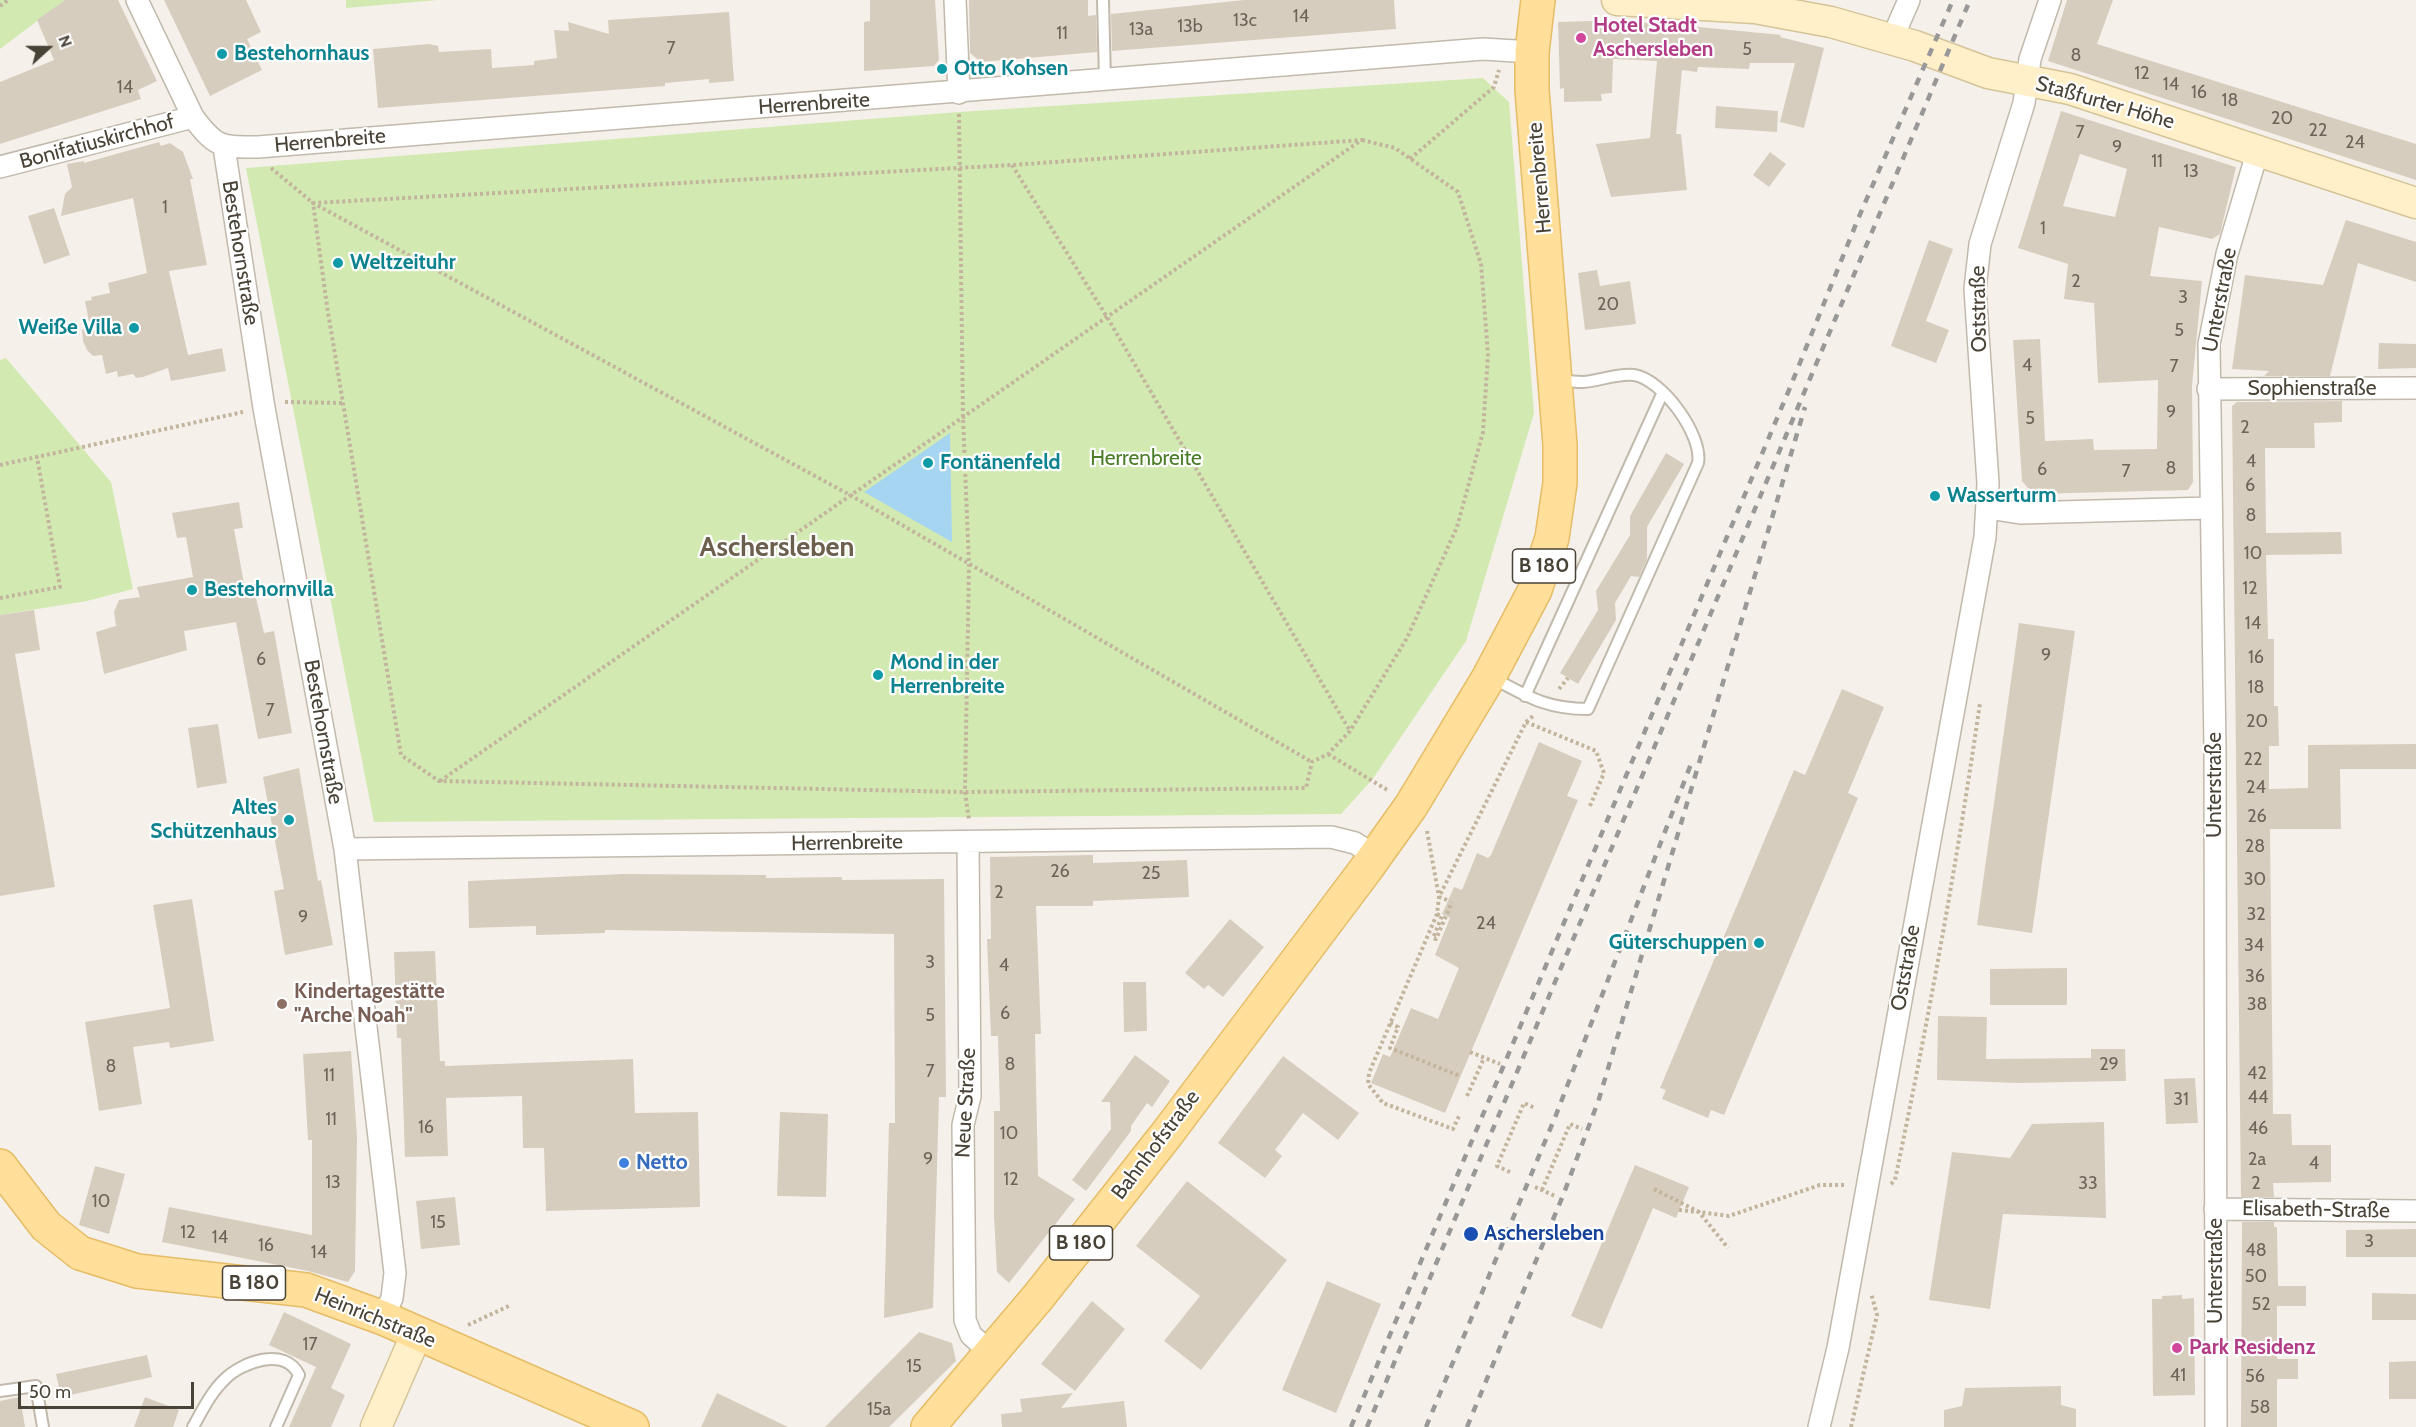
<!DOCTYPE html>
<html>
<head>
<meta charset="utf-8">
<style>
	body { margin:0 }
	#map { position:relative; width:2416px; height:1427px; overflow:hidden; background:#f5f1ea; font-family:Cabin,sans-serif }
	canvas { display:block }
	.north { position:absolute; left:18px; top:18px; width:60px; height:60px; -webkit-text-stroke:4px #fff; paint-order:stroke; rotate:69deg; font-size:16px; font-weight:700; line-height:24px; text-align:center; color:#494237 }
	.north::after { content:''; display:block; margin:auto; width:21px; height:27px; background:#494237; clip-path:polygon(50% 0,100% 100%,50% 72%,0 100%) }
	.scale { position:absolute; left:18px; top:1382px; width:176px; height:27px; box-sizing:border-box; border:3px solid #494237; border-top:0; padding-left:8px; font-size:18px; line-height:21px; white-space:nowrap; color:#494237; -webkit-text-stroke:4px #fff; paint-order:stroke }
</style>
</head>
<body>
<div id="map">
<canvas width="2416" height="1427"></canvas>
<div class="north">N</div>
<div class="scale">50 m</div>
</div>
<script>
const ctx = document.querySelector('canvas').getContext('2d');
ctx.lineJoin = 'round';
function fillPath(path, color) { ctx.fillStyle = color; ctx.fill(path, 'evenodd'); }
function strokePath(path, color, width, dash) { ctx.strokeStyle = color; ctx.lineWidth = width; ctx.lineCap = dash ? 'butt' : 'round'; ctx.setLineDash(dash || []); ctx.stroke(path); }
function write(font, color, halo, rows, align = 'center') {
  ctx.font = font + ' Cabin,sans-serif'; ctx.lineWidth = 4.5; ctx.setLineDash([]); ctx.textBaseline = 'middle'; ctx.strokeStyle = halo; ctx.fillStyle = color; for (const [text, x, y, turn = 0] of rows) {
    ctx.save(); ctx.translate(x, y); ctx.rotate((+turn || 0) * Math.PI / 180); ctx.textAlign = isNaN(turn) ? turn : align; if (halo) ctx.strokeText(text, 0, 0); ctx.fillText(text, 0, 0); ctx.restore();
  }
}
const green = new Path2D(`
	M0 0H65L0 49Z
	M346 0H438L346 8Z
	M1483 78 1509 102 1534 413 1466 641 1372 780 1341 814 374 822 246 168 959 112Z
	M6 358 111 482 133 589 87 601 0 615V360Z`);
const water = new Path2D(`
	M950 433 952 542 864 492Z`);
const building = new Path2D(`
	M65 0H118L157 81 138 90 141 99 0 144V82L54 60 37 20Z
	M164 0H246L261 32 247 39 262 70 210 96Z
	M870 0H935L939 60 934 66 864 71V22L870 21Z
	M969 0H1088V16L1096 15 1097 52 981 62 970 53Z
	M1244 0H1394L1396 29 1112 51 1111 14Z
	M2067 0H2113L2097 44 2416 144V180L2048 61Z
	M729 12 734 81 709 83V79L665 83V86L378 108 373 49 429 44 438 46 439 52 491 49 492 68 534 65V61L557 58 554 30 569 31 568 22 609 34 608 20Z
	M1592 21 1658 23 1781 35 1780 37 1824 48 1804 128 1780 122 1795 63H1750L1749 69 1698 67 1697 72 1682 70 1676 134H1681L1687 190 1611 197 1596 144 1650 138 1657 61 1613 59 1612 93 1601 94 1602 101 1564 102V88L1560 89 1558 22Z
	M1716 106 1778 111 1777 132 1715 128Z
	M2061 111 2236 167 2220 234 2212 239 2159 227 2150 276 2202 281 2192 386 2193 482 2188 490 2033 494 2022 481 2013 340 2040 339 2045 441 2093 439 2094 450 2157 449 2158 380 2098 383 2094 303 2064 299 2068 264 2018 248ZM2080 154 2127 169 2115 217 2063 206Z
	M159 142 161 146 170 143 183 152 193 179H190L207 265 169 271 188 355 222 348 226 371 171 381 168 368 143 377 136 378 133 374 118 377 117 371 106 374 102 355 93 356 87 350 83 341 82 330 89 322 85 301 92 300 91 297 110 293 108 283 147 273 133 198 61 216 65 194 72 187 67 164 84 161V163Z
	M1770 152 1786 164 1769 187 1753 175Z
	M54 208 70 255 44 264 28 216Z
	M2346 220 2416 242V282L2358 263 2330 376H2264L2269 371 2232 369 2245 275 2323 285Z
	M1929 240 1953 249 1926 321 1949 330 1936 363 1891 346Z
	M1597 270 1600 286 1630 281 1636 324 1585 330 1578 273Z
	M2379 343 2416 344V368L2378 369Z
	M2342 401V422L2314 423 2315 448H2265L2266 533 2341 532 2342 554 2266 555 2268 639H2274V706H2278L2279 746H2269V789L2308 788V745L2416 744V769H2340L2341 829H2270L2273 1114H2291L2292 1145H2331V1182L2273 1183 2274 1197H2241L2232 406 2237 402Z
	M1666 453 1684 464 1647 527V559L1639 577 1631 576 1615 603 1616 620 1578 684 1560 673 1598 610 1596 591 1630 535V516Z
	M239 502 243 528 234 529 246 594 255 593 264 633 274 631 292 733 258 739 236 622 184 631 187 650 104 674 96 632 116 626 114 612 119 600 140 597 137 587 193 577 186 537 177 538 172 513Z
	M34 610 40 650 15 654 55 887 0 896V615Z
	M2019 623 2075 631 2032 933 1977 925Z
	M1842 689 1884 707 1848 793 1858 798 1724 1115 1711 1110 1708 1118 1662 1099 1666 1090 1660 1088 1794 770 1805 775Z
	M218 724 227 783 197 788 188 728Z
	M1539 742 1582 761 1567 796 1578 800 1445 1113 1371 1083 1383 1054 1390 1057 1411 1008 1438 1019 1459 968 1435 955 1450 918 1442 914 1454 887 1462 890 1477 853 1488 858 1491 855Z
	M299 768 318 881 321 880 333 945 285 955 274 891 284 889 263 777Z
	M1093 855V863L1187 860 1189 897 1093 901V906H1036L1041 1034H1035L1038 1176 1075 1199 1009 1283 997 1272 994 1216V1111H1000L998 1036H991L987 939H991L990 857Z
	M623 874 766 875V878L842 877V880L944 879 946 1097H939L933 1308 884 1318 889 1123H895L894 934 605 930V933L536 935V926L469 928 468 881Z
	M192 899 214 1041 170 1048 169 1042 133 1047 142 1104 99 1111 85 1022 170 1008 153 905Z
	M1230 919 1264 947 1223 997 1208 985 1204 989 1185 973Z
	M435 951 440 1061H445V1066L633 1059 635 1113 698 1112 700 1207 546 1211 544 1148H523L522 1096 446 1098 448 1156 405 1157 401 1038H397L394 952Z
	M2067 968V1005H1990V969Z
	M1123 982H1146L1147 1031 1124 1032Z
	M1938 1016 1987 1017 1986 1059 2091 1058V1049H2125L2126 1081 2018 1083 1937 1080Z
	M351 1051 357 1137 355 1271 348 1282 308 1271 162 1242 169 1207 312 1235V1140H308L303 1054Z
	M1135 1055 1170 1081 1152 1107 1147 1103 1131 1126V1131L1086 1191 1072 1180 1111 1129 1110 1102H1101Z
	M1283 1056 1359 1113 1338 1140 1303 1113 1275 1150 1282 1156 1265 1178 1218 1143Z
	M2195 1078 2198 1123 2166 1124 2164 1079Z
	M780 1112 828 1114 826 1197 777 1196Z
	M2104 1122 2106 1218 2003 1214 1990 1309 1929 1300 1952 1152 2010 1158 2032 1124Z
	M1635 1165 1689 1187 1676 1218 1653 1208 1602 1329 1571 1316Z
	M95 1166 125 1174 109 1234 79 1225Z
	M1187 1181 1287 1260 1201 1370 1164 1341 1200 1296 1136 1246Z
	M455 1197 460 1245 421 1249 416 1201Z
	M2242 1222H2274V1227H2277L2278 1286H2306V1306H2277V1359H2298V1379H2277V1427H2241Z
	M2416 1229V1257H2346V1230Z
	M1327 1281 1381 1304 1336 1413 1282 1390Z
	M2372 1293 2416 1294V1320H2372Z
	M2182 1295V1299L2194 1298 2195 1395 2153 1396 2152 1299H2162V1296Z
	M1092 1301 1125 1329 1075 1391 1041 1364Z
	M284 1312 351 1344 331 1388 345 1395 331 1427H289L316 1367 269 1345Z
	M919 1332 952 1343 956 1361 889 1427H825Z
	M147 1355 152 1377 61 1397 56 1374Z
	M2416 1361V1399H2389V1362Z
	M2061 1386V1405L2076 1409V1427H1944V1410L1962 1406 1965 1388Z
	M717 1393 788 1427H701Z
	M1073 1393 1061 1408 1124 1401 1127 1427H1002L1001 1414 1022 1412 1020 1399Z
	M20 1397 25 1427H0V1401Z
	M145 1397 179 1410 173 1427H134Z`);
const path = new Path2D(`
	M0 6 8 0
	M959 114 963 418 969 565 965 792 969 820
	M1362 140 1395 148 1458 192 1481 264 1488 354 1483 432 1457 527 1407 638 1350 731 1328 754 1312 762 1306 788 965 792 439 781 401 755 327 306 313 203 1012 165Z
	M1410 159 1494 87 1499 70
	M1012 165 1107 317 1350 731
	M271 168 313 203 850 495 1312 762
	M285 402 343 403
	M0 465 243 412
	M0 598 60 587 37 457
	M1559 689 1568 678
	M1526 722 1596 751 1604 773 1590 806
	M1328 754 1389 791
	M440 781 1360 141
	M1427 831 1439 897 1437 914 1369 1073 1368 1084 1383 1103 1453 1129 1460 1114
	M1447 900 1439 897 1526 722 1533 716
	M1437 914 1442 916 1433 938 1436 939 1452 902
	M1390 1023 1398 1027 1390 1048 1460 1076
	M1470 1052 1500 1064
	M1467 1096 1484 1058
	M1510 1172 1497 1166 1524 1103 1535 1108
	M1891 1184 1895 1180C1928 1022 1957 863 1980 703
	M1535 1187 1555 1196
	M1654 1189 1699 1212 1729 1216 1820 1185H1846
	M1542 1190 1570 1124 1582 1129
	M1679 1210 1699 1212 1728 1248
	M468 1325 511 1305
	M1851 1427 1877 1315 1871 1293`);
const lane = new Path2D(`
	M1103 0 1105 81
	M1493 678C1528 697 1547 709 1588 709L1698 463C1703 435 1662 379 1634 375 1617 373 1599 381 1583 382 1575 382 1567 381 1560 380
	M1525 696 1663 392
	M0 1391 36 1386 43 1427
	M193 1427C202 1411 211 1392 225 1379 242 1362 285 1346 299 1375L276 1427`);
const street = new Path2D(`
	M137 0 193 117C216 148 221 147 258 147L1483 49 1532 52
	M955 0 959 93
	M1892 39 1909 0
	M224 147 264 408 345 849 395 1273 392 1298 383 1318
	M0 167 193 117
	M2208 389 2416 388
	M1988 508 2020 513 2210 508
	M968 842 970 1096 963 1125 965 1320 971 1335 991 1353
	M345 849 1331 837 1355 843 1375 856
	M2215 1209 2416 1211
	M1819 1427 1838 1348 1985 537 1988 483 1975 289 1980 244 2024 103 2030 59 2050 0
	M2216 1427 2215 749 2209 344 2227 254 2258 150`);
const secondary = new Path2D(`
	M1617 0 1755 8 1831 22 1915 46 1988 73 2070 89 2416 203
	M376 1427 417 1333`);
const primary = new Path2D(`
	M0 1166 46 1226 80 1253 137 1271 306 1290 383 1318 632 1427
	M928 1427 1039 1296 1166 1135 1366 869 1411 806 1489 677 1535 590 1552 538 1560 483V445L1532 90V52L1538 0`);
const rail = new Path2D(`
	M1351 1427 1789 390 1858 219 1953 0
	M1367 1427 1970 0
	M1426 1427 1556 1115 1691 764
	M1467 1427 1564 1193 1599 1099 1805 407`);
const markers = [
	[1581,38,6,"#d1479c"],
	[222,54,6,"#0f9aa8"],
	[942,69,6,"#0f9aa8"],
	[338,263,6,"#0f9aa8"],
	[134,328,6,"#0f9aa8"],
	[928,463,6,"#0f9aa8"],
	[1935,496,6,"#0f9aa8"],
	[192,590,6,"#0f9aa8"],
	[878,675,6,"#0f9aa8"],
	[289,820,6,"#0f9aa8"],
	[1759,943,6,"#0f9aa8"],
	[282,1004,6,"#8d6e63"],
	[624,1163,6,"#3f7fe0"],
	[1471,1234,8,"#1a4fb4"],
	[2177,1348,6,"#d1479c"]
];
const numberNames = [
	["14",1301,17],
	["13c",1245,21],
	["13b",1190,27],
	["13a",1141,30],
	["11",1062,34],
	["7",671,49],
	["5",1747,50],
	["8",2076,56],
	["12",2142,74],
	["14",2171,85],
	["14",125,88],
	["16",2199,93],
	["18",2230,101],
	["20",2282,119],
	["22",2318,131],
	["7",2080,133],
	["24",2355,143],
	["9",2117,148],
	["11",2157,162],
	["13",2191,172],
	["1",165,208],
	["1",2043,229],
	["2",2076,282],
	["3",2183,298],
	["20",1608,305],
	["5",2179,331],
	["4",2027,366],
	["7",2174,367],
	["9",2171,413],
	["5",2030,419],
	["2",2245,428],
	["4",2251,462],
	["8",2171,469],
	["6",2042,470],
	["7",2126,472],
	["6",2250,486],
	["8",2251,516],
	["10",2253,554],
	["12",2250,589],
	["14",2253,624],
	["9",2046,656],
	["16",2256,658],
	["6",261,660],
	["18",2256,688],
	["7",270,711],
	["20",2257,722],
	["22",2253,760],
	["24",2256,788],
	["26",2257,817],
	["28",2255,847],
	["26",1060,872],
	["25",1151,874],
	["30",2255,880],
	["2",999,893],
	["32",2256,915],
	["9",303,918],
	["24",1486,924],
	["34",2254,946],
	["3",930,963],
	["4",1004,966],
	["36",2255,977],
	["38",2257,1005],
	["6",1005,1014],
	["5",930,1016],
	["8",1010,1065],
	["29",2109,1065],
	["8",111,1067],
	["7",930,1072],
	["42",2257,1074],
	["11",329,1076],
	["44",2258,1098],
	["31",2181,1100],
	["11",331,1120],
	["16",426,1128],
	["46",2258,1129],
	["10",1009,1134],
	["9",928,1160],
	["2a",2257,1160],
	["4",2314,1164],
	["12",1011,1180],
	["13",333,1183],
	["33",2088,1184],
	["2",2256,1184],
	["10",101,1202],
	["15",438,1223],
	["12",188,1233],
	["14",220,1238],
	["3",2369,1242],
	["16",266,1246],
	["48",2256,1251],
	["14",319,1253],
	["50",2256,1277],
	["52",2261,1305],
	["17",310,1345],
	["15",914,1367],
	["41",2178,1376],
	["56",2255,1377],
	["58",2260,1408],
	["15a",879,1410]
];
const shields = [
	[1544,566,63],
	[1081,1243,63],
	[254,1283,63]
];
const shieldNames = [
	["B 180",1544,566],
	["B 180",1081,1243],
	["B 180",254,1283]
];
const hotelNames = [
	["Hotel Stadt",1593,26],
	["Aschersleben",1593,50],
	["Park Residenz",2189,1348]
];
const cultureNames = [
	["Bestehornhaus",234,54],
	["Otto Kohsen",954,69],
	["Weltzeituhr",350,263],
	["Weiße Villa",122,328,"right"],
	["Fontänenfeld",940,463],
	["Wasserturm",1947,496],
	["Bestehornvilla",204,590],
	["Mond in der",890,663],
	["Herrenbreite",890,687],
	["Altes",277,808,"right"],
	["Schützenhaus",277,832,"right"],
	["Güterschuppen",1747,943,"right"]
];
const streetNames = [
	["Staßfurter Höhe",2105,103,16],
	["Herrenbreite",814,104,-4],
	["Herrenbreite",330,141,-5],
	["Bonifatiuskirchhof",97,142,-15],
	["Herrenbreite",1540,178,-95],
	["Bestehornstraße",240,253,81],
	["Unterstraße",2220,300,-79],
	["Oststraße",1979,309,-91],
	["Sophienstraße",2312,389],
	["Bestehornstraße",323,732,80],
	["Unterstraße",2215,785,-90],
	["Herrenbreite",847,843,-1],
	["Oststraße",1906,968,-80],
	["Neue Straße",966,1103,-87],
	["Bahnhofstraße",1156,1145,-53],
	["Elisabeth-Straße",2316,1210,1],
	["Unterstraße",2216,1271,-90],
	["Heinrichstraße",375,1318,22]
];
const parkNames = [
	["Herrenbreite",1146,459]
];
const educationNames = [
	["Kindertagestätte",294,992],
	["\"Arche Noah\"",294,1016]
];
const shopNames = [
	["Netto",636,1163]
];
const transitNames = [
	["Aschersleben",1484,1234]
];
const districtNames = [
	["Aschersleben",777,548]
];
fillPath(green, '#d2eab2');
fillPath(water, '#a6d5f2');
fillPath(building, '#d7cdbf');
strokePath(lane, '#c1b9ac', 14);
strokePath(street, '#c1b9ac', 24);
strokePath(secondary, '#d6c499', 33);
strokePath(primary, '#e6bc66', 36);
strokePath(path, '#c3b49d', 4, [3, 3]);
strokePath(lane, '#fff', 10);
strokePath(street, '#fff', 21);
strokePath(secondary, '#fff0ca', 30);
strokePath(primary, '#ffdf99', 33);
strokePath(rail, '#989898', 4.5, [8, 8]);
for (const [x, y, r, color] of markers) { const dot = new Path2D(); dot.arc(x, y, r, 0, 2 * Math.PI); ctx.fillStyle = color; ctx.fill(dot); strokePath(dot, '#fff', 2); }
write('18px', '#6c6559', null, numberNames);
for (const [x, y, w] of shields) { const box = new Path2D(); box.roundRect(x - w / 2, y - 17, w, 34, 4.5); ctx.fillStyle = '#fff'; ctx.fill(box); strokePath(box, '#494237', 1.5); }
write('bold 20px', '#494237', null, shieldNames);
write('bold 21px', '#b23c85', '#fff', hotelNames, 'left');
write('bold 21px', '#0d838f', '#fff', cultureNames, 'left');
write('21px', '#494237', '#fff', streetNames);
write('21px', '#4b7d29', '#fff', parkNames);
write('bold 21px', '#785e54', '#fff', educationNames, 'left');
write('bold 21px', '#366cbe', '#fff', shopNames, 'left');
write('bold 21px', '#164399', '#fff', transitNames, 'left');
write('bold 27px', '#6c5f4e', '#fff', districtNames);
</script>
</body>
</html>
